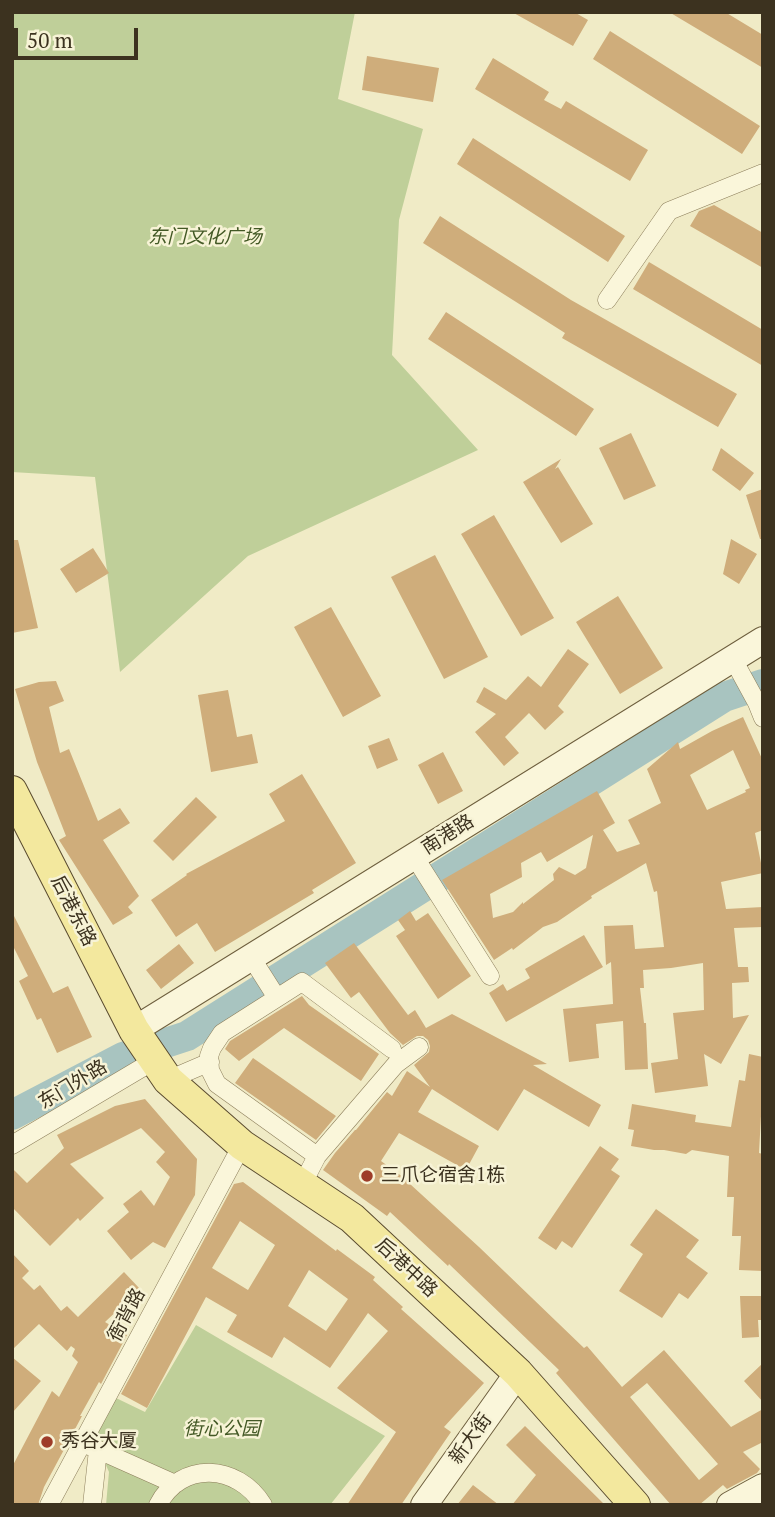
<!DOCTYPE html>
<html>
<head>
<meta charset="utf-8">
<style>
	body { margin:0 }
	#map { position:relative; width:775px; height:1517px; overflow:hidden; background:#f0ebc6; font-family:"PT Serif",serif }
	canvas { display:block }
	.frame { position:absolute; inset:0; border:14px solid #3c321f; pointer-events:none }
	.scale { position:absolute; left:14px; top:28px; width:124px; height:32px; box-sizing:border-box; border:4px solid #3c321f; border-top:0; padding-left:9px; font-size:21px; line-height:24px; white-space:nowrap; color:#3c321f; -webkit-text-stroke:5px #f7f3d6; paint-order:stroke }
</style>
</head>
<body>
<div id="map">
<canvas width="775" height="1517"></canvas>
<div class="frame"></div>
<div class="scale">50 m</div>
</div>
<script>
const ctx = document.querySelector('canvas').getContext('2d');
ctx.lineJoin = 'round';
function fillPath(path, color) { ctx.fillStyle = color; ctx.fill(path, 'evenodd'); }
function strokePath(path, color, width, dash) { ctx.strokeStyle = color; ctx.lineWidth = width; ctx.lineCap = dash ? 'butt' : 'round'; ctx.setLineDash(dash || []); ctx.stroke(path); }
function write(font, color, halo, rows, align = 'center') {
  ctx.font = font + ' "PT Serif","Noto Sans SC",serif'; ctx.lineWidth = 5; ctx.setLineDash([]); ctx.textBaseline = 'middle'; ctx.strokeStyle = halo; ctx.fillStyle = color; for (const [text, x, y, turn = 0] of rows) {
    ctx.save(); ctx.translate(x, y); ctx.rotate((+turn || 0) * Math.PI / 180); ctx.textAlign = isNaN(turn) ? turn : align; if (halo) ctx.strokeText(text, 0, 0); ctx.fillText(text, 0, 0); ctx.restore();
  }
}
const green = new Path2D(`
	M12 12H355L338 99 423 129 399 220 392 355 478 450 248 556 120 672 95 477 12 472Z
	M196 1325 385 1436 330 1505H106L109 1472 94 1438 116 1398 145 1412Z`);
const river = new Path2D(`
	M12 1115 123 1057 187 1036 724 697 763 684`);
const building = new Path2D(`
	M512 12H574L588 20 573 46Z
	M669 12H725L763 35V68Z
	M610 31 760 126 742 154 593 59Z
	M367 56 439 68 433 102 362 90Z
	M493 58 549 92 544 100 561 109 566 101 648 150 630 181 475 89Z
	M473 138 625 236 608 262 457 164Z
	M714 205 763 233V268L690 226 699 211Z
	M440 216 571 300 737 394 718 427 562 338 565 333 423 243Z
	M649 262 763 330V366L633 289Z
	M446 312 594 409 576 436 428 339Z
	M631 433 656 486 624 500 599 448Z
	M721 448 754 473 740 491 712 470Z
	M561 459 555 469 558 467 593 524 561 543 523 482Z
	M763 489V539H760L746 495Z
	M494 515 554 618 521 636 461 534Z
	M731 539 757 554 739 584 723 574Z
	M12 540H18L38 628 12 633Z
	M93 548 109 573 76 593 60 569Z
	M435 555 488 657 444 679 391 577Z
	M618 596 663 668 620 694 576 622Z
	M331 607 381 696 343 717 294 627Z
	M568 649 589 664 558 706 564 712 545 730 529 713 505 737 519 753 504 766 475 732 496 714 476 702 484 687 506 700 528 676 541 687Z
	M56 681 64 701 49 707 60 753 69 749 98 821 120 808 130 823 103 840 139 896 128 907 133 913 113 925 59 840 66 836 37 762 15 689 39 682Z
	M228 690 237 737 252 734 258 763 211 772 198 695Z
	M743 717 763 761V830L755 833 763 873 721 882 726 909 763 907V927L734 928 738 967H748L749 982 732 983 733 1018 749 1015 721 1064 704 1054 708 1086 655 1093 651 1063 678 1059 673 1013 704 1010 703 963 671 968 643 970 644 988H640L644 1023H646L648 1069 625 1070 623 1021 596 1024 599 1058 569 1062 563 1009 613 1004 611 962 606 965 604 926 633 925 635 949 664 947 657 891 654 892 646 863 591 896 592 898 557 922 543 927 513 950 512 948 494 960 442 880 597 791 615 823 603 830 617 852 640 844 628 820 661 803 647 769 678 742 680 749 712 731ZM733 750 750 788 745 790 746 792 707 810 690 775ZM593 835 586 868 575 875 559 867 553 874 554 880 523 904V902L513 912 493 918 490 894 522 877 521 863 541 852 547 862Z
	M389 738 398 760 377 769 368 746Z
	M443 752 463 791 438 804 418 765Z
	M302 774 356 863 312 890 314 893 215 952 197 923 176 937 151 900 187 875 186 874 285 821 269 794Z
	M196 797 217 817 173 861 153 841Z
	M410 911 416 921 428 913 471 976 438 999 396 936 405 930 398 920Z
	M12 912 53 993 68 986 92 1037 57 1053 41 1018 37 1020 19 981 28 976 12 944Z
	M584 935 603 967 506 1022 489 993 503 984 507 991 530 978 525 969Z
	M354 943 408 1015 415 1010 426 1028 452 1014 547 1064 533 1065 601 1105 589 1127 524 1089 498 1131 432 1089 418 1112 479 1146 466 1170 399 1133 381 1161 411 1183 410 1184 479 1247 584 1348 587 1346 622 1387 664 1350 731 1427 763 1409V1442L743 1452 760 1469 757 1473 727 1489 723 1485 699 1505H671L556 1373 559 1370 449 1264 448 1266 390 1212 387 1216 323 1170 335 1153 355 1130H356L387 1092 392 1096 407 1071 430 1087 414 1065 429 1052 430 1046 428 1040 423 1036H417L403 1045 390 1033 359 992 351 998 325 963ZM647 1383 718 1464 699 1480 630 1397Z
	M179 944 194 963 161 989 146 970Z
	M302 996 309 1005 379 1054 361 1081 284 1028 239 1061 225 1049 230 1041Z
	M749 1054 763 1057V1117L761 1116 759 1153 763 1154V1271L739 1270 741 1236H732L734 1197H727L729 1156 692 1150 686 1154 664 1150H654L631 1146 634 1130 628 1129 632 1104 696 1115 695 1122 731 1127 739 1080 745 1081Z
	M253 1058 336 1116 316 1140 235 1083Z
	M145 1099 197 1159 195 1195 165 1248 153 1242 131 1260 107 1231 129 1212 123 1204 141 1190 154 1206 170 1177 156 1162 165 1152 141 1128 70 1164 104 1198 80 1221 78 1218 50 1246 12 1207V1168L27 1183 64 1148 57 1135 115 1106Z
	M600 1146 619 1159 611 1170 620 1176 572 1248 562 1241 556 1250 538 1238Z
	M243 1182 336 1251 337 1249 375 1277 373 1280 403 1307 401 1309 484 1383 444 1427 451 1432 401 1505H347L396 1432 337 1388 388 1331 368 1313 330 1368 284 1337 272 1358 227 1332 237 1315 206 1297 147 1408 121 1394 234 1184ZM240 1221 275 1245 248 1290 212 1268ZM309 1270 348 1299 326 1331 288 1306Z
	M656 1209 699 1240 686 1257 708 1273 688 1299 679 1293 662 1318 619 1291 643 1254 630 1245Z
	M12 1253 29 1271 22 1278 34 1290 40 1285 61 1311 67 1306 78 1317 124 1272 140 1289 105 1322 127 1335 101 1384 99 1382 80 1416H82L44 1487 38 1505H12V1467L52 1391 59 1397 78 1362 72 1356 75 1349 71 1346 67 1351 39 1324 12 1350Z
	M740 1296H763V1320H758L759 1337 742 1338Z
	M12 1357 41 1381 12 1413Z
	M763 1363V1402L744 1381Z
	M525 1426 605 1505H512L536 1475 506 1445Z
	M473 1485 499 1505H457Z`);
const street = new Path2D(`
	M607 300 669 211 763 173
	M733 659 757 703 763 718
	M414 856 490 976
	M251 957 277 998
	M168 1080 210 1062
	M12 1145 155 1060
	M317 1156 217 1084 210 1070 209 1056 212 1048 222 1033 302 982 392 1049
	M302 1185 317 1156 396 1064 419 1047
	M83 1443 175 1484
	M49 1505 242 1145
	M92 1505 98 1450
	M158 1505C181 1460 238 1464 263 1505`);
const secondary = new Path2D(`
	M134 1030 763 640
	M424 1505 518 1373
	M730 1505 763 1487`);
const primary = new Path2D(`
	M12 791 134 1030 168 1080 242 1145 352 1218 518 1373 635 1505`);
const markers = [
	[367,1176,7,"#9e3c29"],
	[47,1442,7,"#9e3c29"]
];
const parkNames = [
	["东门文化广场",205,238],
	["街心公园",222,1430]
];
const streetNames = [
	["南港路",448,835,-32],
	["后港东路",73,911,63],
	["东门外路",73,1085,-31],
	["后港中路",406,1268,43],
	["衙背路",127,1315,-62],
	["新大街",471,1439,-54]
];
const poiNames = [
	["三爪仑宿舍1栋",381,1176],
	["秀谷大厦",61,1442]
];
fillPath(green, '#bfcf99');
strokePath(river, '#a8c4c0', 30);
fillPath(building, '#cfad7b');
strokePath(street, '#8c7e5b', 19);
strokePath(secondary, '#6e5f3e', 28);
strokePath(primary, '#5a4b2f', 32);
strokePath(street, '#faf6da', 18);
strokePath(secondary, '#faf6da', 26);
strokePath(primary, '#f3e89e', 30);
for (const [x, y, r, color] of markers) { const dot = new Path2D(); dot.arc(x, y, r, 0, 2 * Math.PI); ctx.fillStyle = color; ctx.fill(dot); strokePath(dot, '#f7f3d6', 2.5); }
write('italic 19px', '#435925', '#f7f3d6', parkNames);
write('19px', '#3c321f', '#f7f3d6', streetNames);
write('19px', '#3c321f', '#f7f3d6', poiNames, 'left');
</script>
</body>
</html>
